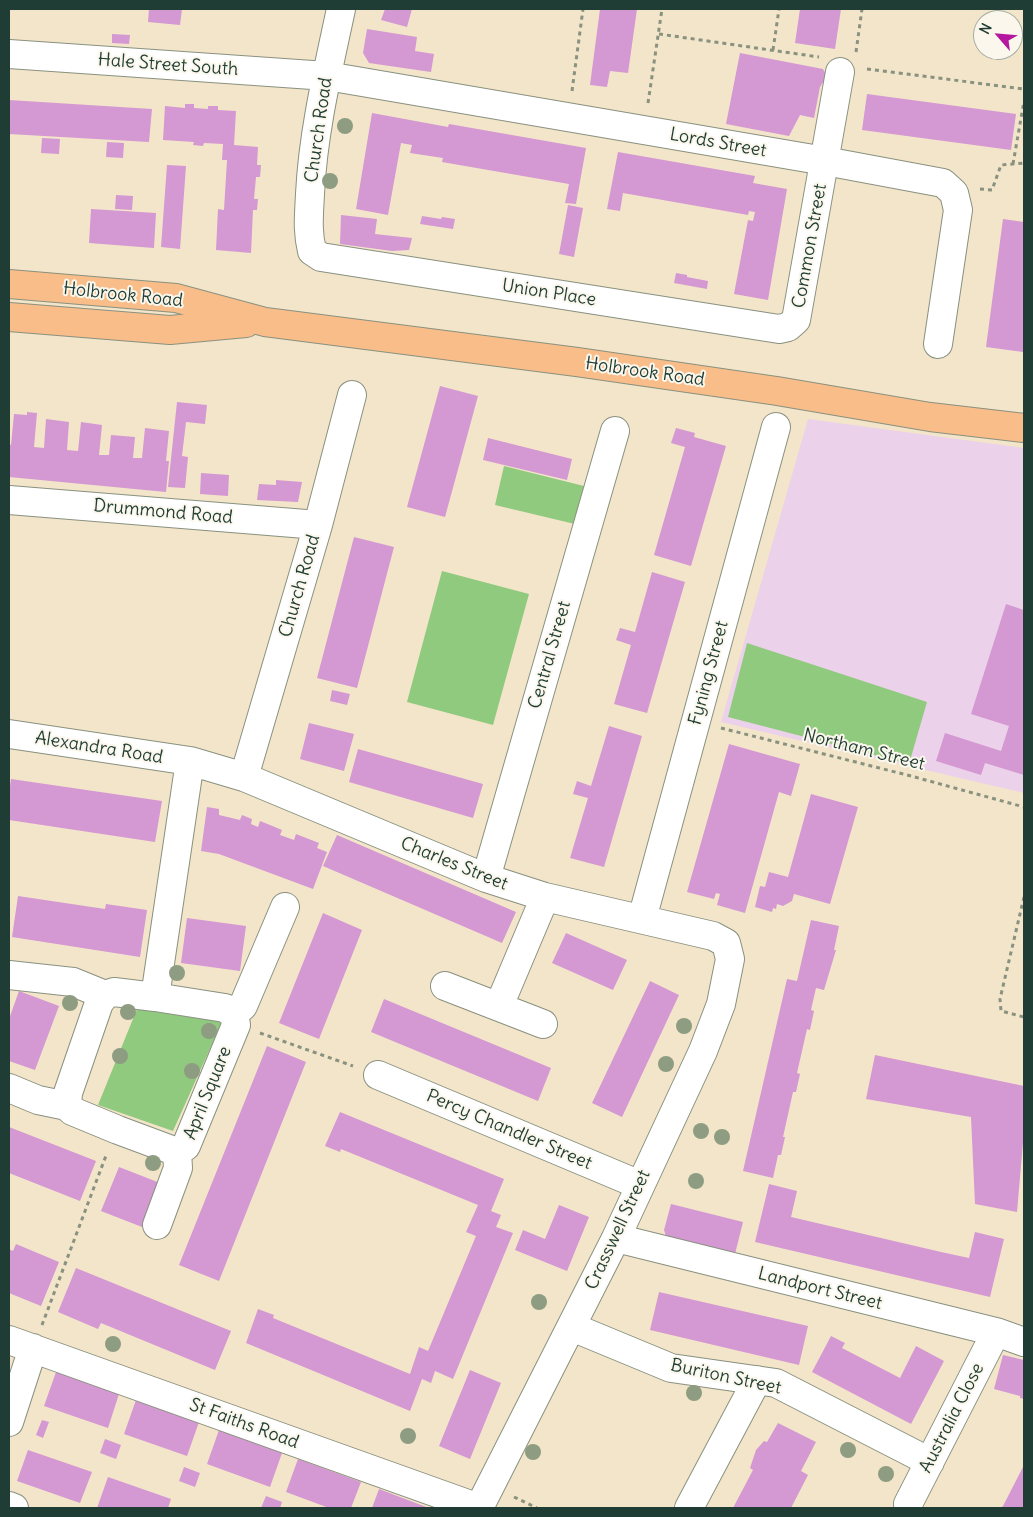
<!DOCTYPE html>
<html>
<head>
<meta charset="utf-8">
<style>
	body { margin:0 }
	#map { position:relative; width:1033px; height:1517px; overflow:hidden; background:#f3e5ca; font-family:Delius,sans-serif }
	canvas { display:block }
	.frame { position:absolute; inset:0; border:10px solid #1f3d34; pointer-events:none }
	.north { position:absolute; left:973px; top:10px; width:50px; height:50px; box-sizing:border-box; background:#fbf7ec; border:1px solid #a3ada2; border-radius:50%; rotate:297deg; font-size:14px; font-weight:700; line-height:20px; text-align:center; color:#1f3d34 }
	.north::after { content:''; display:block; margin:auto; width:18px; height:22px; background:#b5179e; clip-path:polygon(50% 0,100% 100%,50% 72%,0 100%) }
</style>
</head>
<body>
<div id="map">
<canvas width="1033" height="1517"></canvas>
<div class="frame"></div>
<div class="north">N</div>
</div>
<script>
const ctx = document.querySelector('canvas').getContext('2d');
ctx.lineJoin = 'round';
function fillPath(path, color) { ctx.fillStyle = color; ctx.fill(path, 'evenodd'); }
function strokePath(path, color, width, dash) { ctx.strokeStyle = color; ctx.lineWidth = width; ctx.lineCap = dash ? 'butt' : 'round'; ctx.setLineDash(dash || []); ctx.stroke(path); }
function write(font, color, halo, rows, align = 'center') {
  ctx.font = font + ' Delius,sans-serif'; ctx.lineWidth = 4; ctx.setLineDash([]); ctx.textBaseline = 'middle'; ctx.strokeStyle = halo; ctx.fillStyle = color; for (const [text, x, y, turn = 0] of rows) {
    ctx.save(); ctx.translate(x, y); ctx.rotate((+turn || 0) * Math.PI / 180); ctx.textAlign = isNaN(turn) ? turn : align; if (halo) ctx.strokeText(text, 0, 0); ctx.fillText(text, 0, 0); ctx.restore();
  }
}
const built = new Path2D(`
	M808 419 1024 448V793L721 722Z`);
const green = new Path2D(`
	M504 466 588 487 579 525 495 505Z
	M442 571 529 594 493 725 407 702Z
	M747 643 927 702 909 764 728 717Z
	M137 1009 222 1022 173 1131 98 1105Z`);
const building = new Path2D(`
	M149 9H182L180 25 148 22Z
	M385 9H412L407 27 381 20Z
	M600 9H637L628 73 610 71 607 87 590 85Z
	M800 9H841L835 49 795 43Z
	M367 29 417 37 415 51 434 54 431 72 369 63 363 53Z
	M112 34 130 35 129 44 112 43Z
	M740 53 823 69 827 76 820 87 814 118 800 115 789 136 726 124Z
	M867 94 1016 114 1011 150 862 130Z
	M9 100 152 109 149 142 9 134Z
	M185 104H194V108L208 109V106H218V110L236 111 234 145 258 147 257 165H261L260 177H256L254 199H258L257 210H253L251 253 216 250 218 209 224 210 227 160H222L223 144 204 143 203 146 193 145 194 142 163 140 165 106 185 108Z
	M372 113 448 127 449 124 586 148 576 204 565 203 569 184 442 162 443 158 410 153 412 145 401 143 388 215 356 209Z
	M42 138 60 139 59 154 41 153Z
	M107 142 124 143 123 158 106 157Z
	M618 152 755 176 753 183 787 189 768 300 734 294 748 220 753 221 755 212 749 211 748 215 623 193 620 211 607 209Z
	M167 165 186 166 180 249 161 247Z
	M116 195 133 196 132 210 115 209Z
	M568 205 583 208 574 257 559 254Z
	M91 209 156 213 154 248 89 243Z
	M341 215 377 219 375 234 412 238 409 250 392 251 340 244Z
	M422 216 441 219 442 217 455 219 453 229 420 224Z
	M1003 219 1024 222 1023 352 986 347Z
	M676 273 687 275V277L708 281 707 289 674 283Z
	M440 386 478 396 445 517 407 507Z
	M177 402 207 405 205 424 186 422 182 456 188 457 185 488 168 487Z
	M27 412 37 413 34 447 44 448 46 419 69 422 67 450 78 451 81 422 102 425 99 455H109L111 435 135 437 133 458H142L145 428 169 431 166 461H169L166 492 9 477V444L11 445 14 414 27 415Z
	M676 428 695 433 694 437 726 446 691 566 654 555 685 447 671 443Z
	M488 438 572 459 567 480 483 460Z
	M201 473 229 475 228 496 200 494Z
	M276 480 302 482 298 502 257 500 259 484 276 485Z
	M354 537 394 547 357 688 317 678Z
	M652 572 685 582 647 713 614 704 631 645 616 640 620 628 635 632Z
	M1006 604 1024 610V775L985 763 981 775 936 761 945 733 1001 751 1009 726 971 714Z
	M332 690 350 694 347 705 330 701Z
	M309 723 354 734 344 771 300 759Z
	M609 726 642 736 604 867 570 858 588 798 573 794 577 781 591 786Z
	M729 744 800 764 791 796 779 792 745 913 717 905 720 894 716 893 714 899 687 892Z
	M358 749 483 784 473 818 349 782Z
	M11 779 162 801 155 842 9 820V793Z
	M811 794 858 807 830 904 794 894 792 901 783 906 777 904 776 909 773 908 772 912 755 907 760 886 765 887 769 872 788 877Z
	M207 807 219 809V815L240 820 242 815 252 819 251 824 258 827 260 821 270 825 282 830 280 835 294 840 296 834 319 843 317 848 327 852 313 889 219 854 201 851Z
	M337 835 516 912 502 943 323 866Z
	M18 896 105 909 106 904 147 910 140 957 12 937Z
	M323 913 362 930 319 1039 279 1023Z
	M187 918 246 926 240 971 181 963Z
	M811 920 839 926 834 950H836L824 990 816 988 811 1010 814 1011 810 1030 807 1029 797 1073 800 1074 796 1092H793L783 1137H785L781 1155H778L773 1178 743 1171 787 979 797 981Z
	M566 933 627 960 613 990 552 963Z
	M650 981 679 995 622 1117 592 1103Z
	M19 991 59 1006 35 1070 9 1061V1019Z
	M384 999 551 1068 538 1101 371 1032Z
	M267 1046 306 1062 219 1281 179 1265Z
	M875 1055 1024 1086V1131L1017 1212 975 1204 971 1117 866 1099Z
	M340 1112 504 1179 491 1211 501 1215 496 1227 513 1233 453 1379 435 1371 431 1383 422 1379 410 1411 246 1343 258 1309 274 1315 273 1318 410 1374 419 1347 428 1351 476 1236 466 1232 478 1205 341 1149 340 1152 325 1146Z
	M9 1127 96 1161 80 1201 9 1173Z
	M119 1167 160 1183 142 1227 101 1211Z
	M769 1184 797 1191 791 1217 941 1252 969 1258 975 1232 1004 1239 990 1297 755 1242Z
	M671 1204 743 1222 735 1254 667 1239 664 1230Z
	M559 1205 589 1217 567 1271 515 1250 523 1230 545 1239Z
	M16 1244 59 1262 41 1306 9 1293V1249L13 1251Z
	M76 1268 231 1331 215 1370 101 1323 98 1329 58 1312Z
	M659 1292 808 1326 799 1365 650 1330Z
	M831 1336 845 1343 842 1348 900 1378 916 1346 944 1361 911 1424 812 1372Z
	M1003 1355 1024 1360V1399L1020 1398V1396L994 1389Z
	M470 1370 501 1383 470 1459 439 1446Z
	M56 1372 119 1394 108 1428 44 1406Z
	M136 1400 199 1422 187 1456 124 1434Z
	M42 1420 49 1422 43 1438 36 1435Z
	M778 1423 816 1442 801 1471 808 1475 791 1508H733L753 1470 750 1468 756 1450 764 1441 767 1442Z
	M219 1430 282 1453 270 1487 207 1464Z
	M105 1439 121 1445 116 1459 100 1453Z
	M28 1450 92 1472 80 1503 17 1481Z
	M298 1459 361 1482 351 1508H329L286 1492Z
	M1024 1465V1508H1001L1003 1506Z
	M184 1467 200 1473 195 1487 179 1481Z
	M108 1477 171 1499 168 1508H97Z
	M379 1489 429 1508H372Z
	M266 1496 282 1502 280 1508H261Z`);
const path = new Path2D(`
	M659 34 819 57
	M773 50 779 9
	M856 52 862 9
	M867 69 1024 89
	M572 91 583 9
	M648 103 662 9
	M1013 164 1024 101
	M980 189 992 190 1001 165 1024 163
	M721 728 911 776 1024 807
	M1024 897 1000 999 1001 1011 1024 1017
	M260 1033 353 1066
	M42 1325 107 1153
	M514 1497 537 1508`);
const minor = new Path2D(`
	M341 9C328 70 313 132 310 194 309 215 307 231 312 251L321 257 779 329 788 327 796 320 840 72
	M9 54 327 76 825 161 943 183 954 193 958 210 938 344
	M9 500 318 525
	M9 734 190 761 244 777 486 878 545 897 713 936 726 943 730 959 721 1004 703 1051 616 1238 479 1508
	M244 777 318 525 352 395
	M486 878 615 431
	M642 919 776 427
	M9 975 73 982 105 995 114 992 155 997 225 1008 234 1014 236 1025 186 1146 177 1152 118 1130 72 1111 67 1106 68 1093 99 1003 105 995
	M445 986 543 1024
	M155 997 190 761
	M499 1006 545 897
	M234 1014 243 1006 285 907
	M378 1075 640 1185
	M9 1088 38 1100 67 1106
	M157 1225 178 1168 177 1152
	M616 1238 996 1332 1024 1342
	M572 1327 671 1368 776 1383 930 1462
	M9 1340 479 1508
	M9 1422 33 1348
	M908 1504 996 1332
	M9 1506 14 1508
	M689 1508 757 1380`);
const major = new Path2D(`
	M9 284 176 298 265 322 577 362 777 391 930 417 1024 428
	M9 317 170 330 246 323`);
const trees = [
	[345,126],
	[330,181],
	[177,973],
	[70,1003],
	[128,1012],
	[684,1026],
	[209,1031],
	[120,1056],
	[666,1064],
	[192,1071],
	[701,1131],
	[722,1137],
	[153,1163],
	[696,1181],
	[539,1302],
	[113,1344],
	[694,1393],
	[408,1436],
	[848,1450],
	[533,1452],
	[886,1474]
];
const streetNames = [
	["Hale Street South",168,65,4],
	["Church Road",319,130,-82],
	["Lords Street",718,143,10],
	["Common Street",810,246,-80],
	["Union Place",549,293,9],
	["Holbrook Road",123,295,6],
	["Holbrook Road",645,372,8],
	["Drummond Road",163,512,5],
	["Church Road",300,586,-74],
	["Central Street",550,655,-74],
	["Fyning Street",709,673,-75],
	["Alexandra Road",99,748,9],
	["Northam Street",864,750,14],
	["Charles Street",454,864,22],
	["April Square",208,1093,-68],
	["Percy Chandler Street",509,1130,23],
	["Crasswell Street",618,1230,-65],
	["Landport Street",820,1289,14],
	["Buriton Street",726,1377,12],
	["Australia Close",952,1418,-63],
	["St Faiths Road",244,1424,20]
];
fillPath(built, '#ecd1ea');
fillPath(green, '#90ca7e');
fillPath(building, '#d498d2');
strokePath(minor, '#89917f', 30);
strokePath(major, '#89917f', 30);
strokePath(path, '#89917f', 3, [4, 4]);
strokePath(minor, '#fff', 28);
strokePath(major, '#f8bd89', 28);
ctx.fillStyle = '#8e9c81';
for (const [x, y] of trees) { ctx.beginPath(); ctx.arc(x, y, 8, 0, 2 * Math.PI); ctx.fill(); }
write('18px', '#1f3d34', '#fbf7ec', streetNames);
</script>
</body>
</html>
